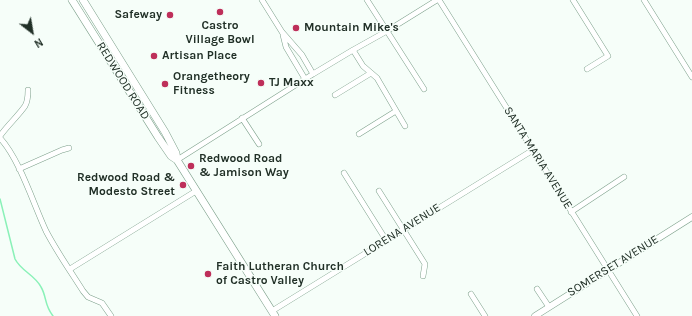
<!DOCTYPE html>
<html>
<head>
<meta charset="utf-8">
<style>
	body { margin:0 }
	#map { position:relative; width:692px; height:316px; overflow:hidden; background:#f6fef9; font-family:Karla,sans-serif }
	canvas { display:block }
	.north { position:absolute; left:12px; top:12px; width:40px; height:40px; -webkit-text-stroke:3px #f6fef9; paint-order:stroke; rotate:149deg; font-size:11px; font-weight:700; line-height:16px; text-align:center; color:#213027 }
	.north::after { content:''; display:block; margin:auto; width:14px; height:18px; background:#213027; clip-path:polygon(50% 0,100% 100%,50% 72%,0 100%) }
</style>
</head>
<body>
<div id="map">
<canvas width="692" height="316"></canvas>
<div class="north">N</div>
</div>
<script>
const ctx = document.querySelector('canvas').getContext('2d');
ctx.lineJoin = 'round';
function strokePath(path, color, width, dash) { ctx.strokeStyle = color; ctx.lineWidth = width; ctx.lineCap = dash ? 'butt' : 'round'; ctx.setLineDash(dash || []); ctx.stroke(path); }
function write(font, color, halo, rows, align = 'center') {
  ctx.font = font + ' Karla,sans-serif'; ctx.lineWidth = 3; ctx.setLineDash([]); ctx.textBaseline = 'middle'; ctx.strokeStyle = halo; ctx.fillStyle = color; for (const [text, x, y, turn = 0] of rows) {
    ctx.save(); ctx.translate(x, y); ctx.rotate((+turn || 0) * Math.PI / 180); ctx.textAlign = isNaN(turn) ? turn : align; if (halo) ctx.strokeText(text, 0, 0); ctx.fillText(text, 0, 0); ctx.restore();
  }
}
const stream = new Path2D(`
	M0 199 15 259C21 271 35 275 41 287 47 297 44 305 53 316`);
const minor = new Path2D(`
	M262 0 282 32 302 55 313 74
	M367 0 424 89
	M439 0 637 316
	M573 0 608 56 587 69
	M644 0 692 77
	M283 35 286 47 305 79
	M353 50 363 66 377 78 405 126
	M335 95 371 73
	M242 118 259 144
	M359 134 396 111
	M0 136C7 126 18 116 25 106 28 101 28 95 28 90
	M0 138C20 160 33 203 46 231 57 252 71 272 83 291L88 297 102 303 111 316
	M177 160 313 74 353 50 387 31 437 0
	M19 169 62 150 69 148
	M344 173 386 240
	M379 191 425 264 423 276
	M571 212 624 177
	M70 269 196 191
	M537 289 549 307
	M471 294 485 316
	M272 311 533 150`);
const tertiary = new Path2D(`
	M535 316 692 217`);
const secondary = new Path2D(`
	M72 0 158 137 171 156 177 160
	M83 0 165 132 176 153 177 160 275 316`);
const markers = [
	[220,12,4,"#be2f5a"],
	[170,15,4,"#be2f5a"],
	[296,28,4,"#be2f5a"],
	[154,56,4,"#be2f5a"],
	[261,83,4,"#be2f5a"],
	[165,84,4,"#be2f5a"],
	[191,166,4,"#be2f5a"],
	[183,185,4,"#be2f5a"],
	[208,274,4,"#be2f5a"]
];
const poiNames = [
	["Safeway",162,15,"right"],
	["Castro",220,26,"center"],
	["Village Bowl",220,40,"center"],
	["Mountain Mike's",304,28],
	["Artisan Place",162,56],
	["Orangetheory",173,77],
	["Fitness",173,91],
	["TJ Maxx",269,83],
	["Redwood Road",199,159],
	["& Jamison Way",199,173],
	["Redwood Road &",175,178,"right"],
	["Modesto Street",175,192,"right"],
	["Faith Lutheran Church",216,267],
	["of Castro Valley",216,281]
];
const streetNames = [
	["REDWOOD ROAD",123,81,58],
	["SANTA MARIA AVENUE",538,158,58],
	["LORENA AVENUE",402,230,-32],
	["SOMERSET AVENUE",613,266,-32]
];
strokePath(stream, '#8af1b8', 1.5);
strokePath(minor, '#7da08b', 6);
strokePath(tertiary, '#7da08b', 7);
strokePath(secondary, '#7da08b', 8);
strokePath(minor, '#fff', 5);
strokePath(tertiary, '#fff', 6);
strokePath(secondary, '#fff', 7);
for (const [x, y, r, color] of markers) { const dot = new Path2D(); dot.arc(x, y, r, 0, 2 * Math.PI); ctx.fillStyle = color; ctx.fill(dot); strokePath(dot, '#f6fef9', 1.5); }
write('bold 12px', '#213027', '#f6fef9', poiNames, 'left');
write('12px', '#213027', '#f6fef9', streetNames);
</script>
</body>
</html>
